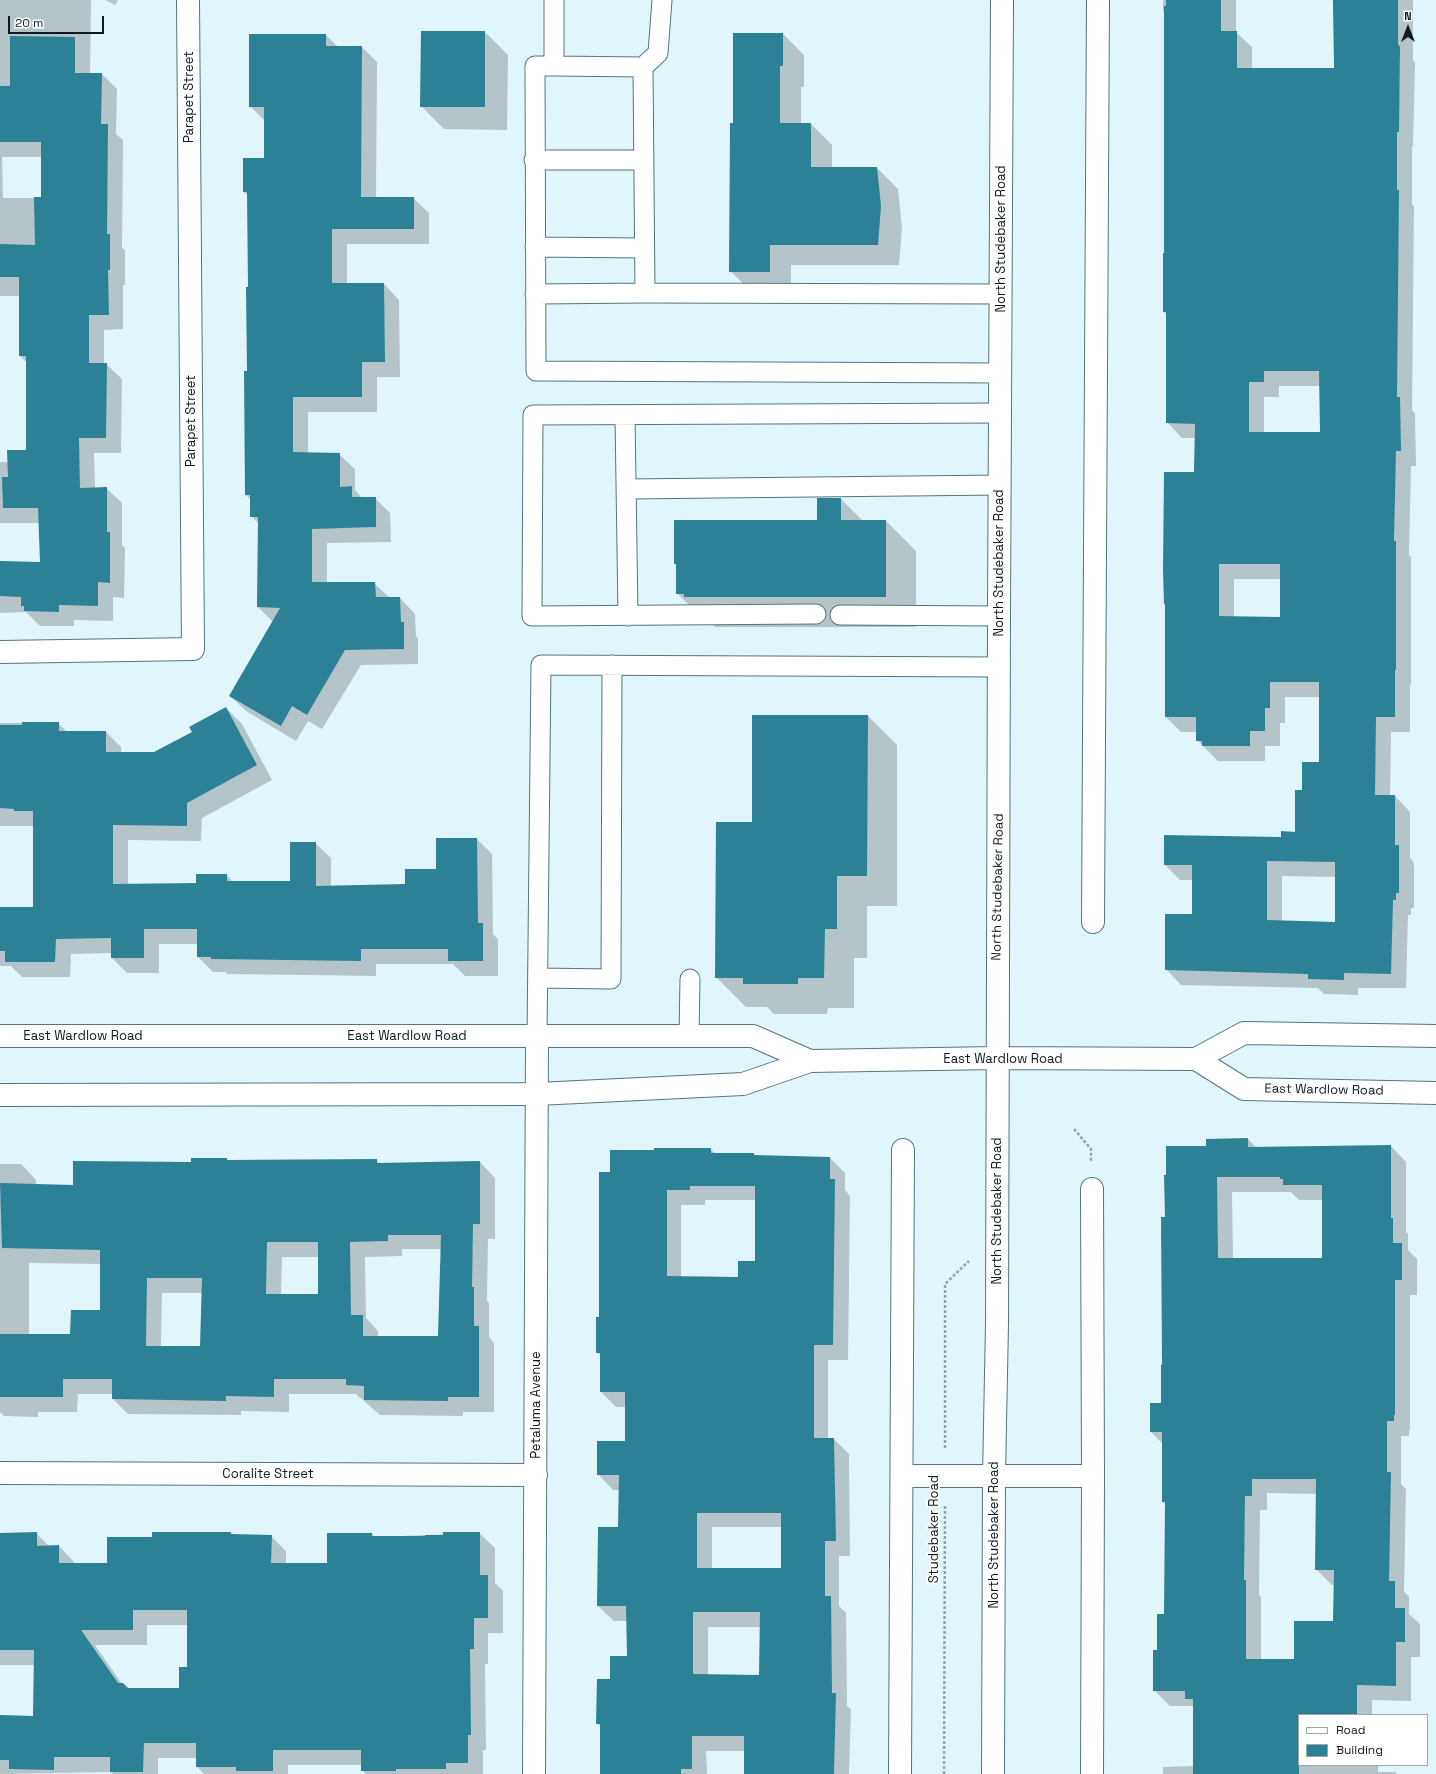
<!DOCTYPE html>
<html>
<head>
<meta charset="utf-8">
<style>
	body { margin:0 }
	#map { position:relative; width:1436px; height:1774px; overflow:hidden; background:#e1f6fc; font-family:"Space Grotesk",sans-serif }
	canvas { display:block }
	.legend { position:absolute; left:1298px; top:1714px; width:130px; height:52px; box-sizing:border-box; background:#fff; border:1px solid #9fa4a5; margin:0; padding:5px 7px; list-style:none; font-size:12px; color:#0e1b1e }
	.legend li { display:flex; align-items:center; gap:8px; height:20px }
	.legend b { width:20px; border:1px solid #9fa4a5 }
	.north { position:absolute; left:1388px; top:8px; width:40px; height:40px; -webkit-text-stroke:3px #fff; paint-order:stroke; rotate:0deg; font-size:11px; font-weight:700; line-height:16px; text-align:center; color:#0e1b1e }
	.north::after { content:''; display:block; margin:auto; width:14px; height:18px; background:#0e1b1e; clip-path:polygon(50% 0,100% 100%,50% 72%,0 100%) }
	.scale { position:absolute; left:8px; top:16px; width:96px; height:18px; box-sizing:border-box; border:2px solid #0e1b1e; border-top:0; padding-left:5px; font-size:12px; line-height:14px; white-space:nowrap; color:#0e1b1e; -webkit-text-stroke:3px #fff; paint-order:stroke }
</style>
</head>
<body>
<div id="map">
<canvas width="1436" height="1774"></canvas>
<ul class="legend">
<li><b style="height:5px;background:#fff"></b>Road</li>
<li><b style="height:11px;background:#2c8197"></b>Building</li>
</ul>
<div class="north">N</div>
<div class="scale">20 m</div>
</div>
<script>
const ctx = document.querySelector('canvas').getContext('2d');
ctx.lineJoin = 'round';
function fillPath(path, color) { ctx.fillStyle = color; ctx.fill(path, 'evenodd'); }
function strokePath(path, color, width, dash) { ctx.strokeStyle = color; ctx.lineWidth = width; ctx.lineCap = dash ? 'butt' : 'round'; ctx.setLineDash(dash || []); ctx.stroke(path); }
function write(font, color, halo, rows, align = 'center') {
  ctx.font = font + ' "Space Grotesk",sans-serif'; ctx.lineWidth = 3.5; ctx.setLineDash([]); ctx.textBaseline = 'middle'; ctx.strokeStyle = halo; ctx.fillStyle = color; for (const [text, x, y, turn = 0] of rows) {
    ctx.save(); ctx.translate(x, y); ctx.rotate((+turn || 0) * Math.PI / 180); ctx.textAlign = isNaN(turn) ? turn : align; if (halo) ctx.strokeText(text, 0, 0); ctx.fillText(text, 0, 0); ctx.restore();
  }
}
const shadow = new Path2D(`
	M0 0H91L90 74H102L117 89 116 134 123 140 122 248 125 250V285H123V329L104 330V364H106L122 379 121 453H94L95 488H106L122 503V545L125 548 124 598 113 597V621L74 620V626H40L26 612 0 613V562L41 563 40 523H0V462H8L27 451V363L20 356V296H0ZM2 157H42V198H3Z
	M105 0H118L115 5Z
	M1163 0H1236V32L1252 47V69H1335L1333 0H1413V60L1415 63 1413 146H1412V204L1414 207 1412 410 1415 413 1416 466H1411L1409 555 1411 557V685H1410V732H1391L1390 796H1395L1410 812V858L1413 861 1414 866V908H1411V915H1408L1406 988H1358V995L1324 994 1318 988 1181 985 1166 969 1193 915V880H1180L1165 865 1282 838 1296 833 1303 791 1320 763V697H1285V723H1280V746H1265V761H1218L1197 740V732H1181L1166 717 1195 473V438H1182L1167 422V315L1164 312 1165 13 1163 11ZM1279 386H1320L1321 433H1264V397H1279ZM1234 579H1281V618L1234 617ZM1282 876 1336 877V923L1282 921Z
	M422 32H485L508 55 507 130 444 129 421 106Z
	M783 34 804 55V87H801V124H811L832 145V168H877L898 189 902 228 899 265H791V292H752L730 271 734 124Z
	M250 35H326L338 47H362L377 62 376 198H413L429 213V244H347V284H384L399 300 400 377H377V412H308V453L339 454 355 469V490L362 498H375L390 513 391 542 327 543V584H375L390 598H400L415 614 416 636 418 639V664L361 665 322 729 308 721 296 741 246 711 230 696 273 622 258 607 259 524 251 516V500L246 495 249 288 248 195 244 192 265 159V121L250 106Z
	M841 499 863 521H886L916 551V627H715L711 623H707L677 593V566L675 564V521H818Z
	M226 708 242 724 272 780 202 818 201 841 128 840V885L197 884 227 875 233 882H291L315 843 331 858V886L406 885 437 870V839H477L492 854 493 934 498 939V976H465L453 964H376V976L227 974 226 972H213L198 957V944H159V973H127L112 958V953L71 954 70 977H22L11 966H0V908H34V826H0V723H58L67 732H106L121 747V753H154L193 733Z
	M868 716 897 745V906H867V958H854V1008H828L827 1014H774L767 1007H746L716 977 753 823Z
	M1248 1139 1257 1148 1391 1146 1406 1162V1232L1408 1234V1250L1417 1259V1295H1410V1430H1409V1436H1401V1484L1406 1489 1404 1591 1409 1597V1614L1420 1624V1657H1411V1701L1372 1700V1715H1299V1765H1378V1772H1395L1397 1774H1163V1767L1194 1766V1707L1192 1706H1170L1154 1690 1158 1651 1165 1616 1166 1505 1163 1502V1444L1151 1432 1162 1404 1166 1218 1207 1147V1140ZM1232 1192H1291L1299 1200H1323V1259H1233ZM1267 1493 1317 1494 1316 1569 1332 1585H1335L1334 1622 1295 1660H1261V1597L1259 1595 1260 1510H1267Z
	M710 1149 716 1154H753L756 1157 830 1158 845 1173V1190L850 1196 848 1360H828V1439H834L849 1454 850 1556H839V1606L846 1613 847 1706 851 1709 849 1774H745V1751H706L707 1774H601V1727L597 1723 611 1680 628 1657 627 1621H614L598 1606 599 1528H619L620 1490H613L598 1474 626 1442V1407H616L601 1392V1356L597 1352 611 1173V1151ZM705 1200H756V1262L739 1278 681 1277V1205H705ZM712 1527H782V1569H712ZM708 1627H761L760 1676 708 1675Z
	M227 1159 229 1161 376 1160 380 1164 480 1162 495 1178V1239H488L487 1301 489 1303V1337L494 1343V1412H463V1416L380 1415 356 1394H289V1412L241 1411V1415L128 1414 113 1399V1394H78L77 1412H38V1417L4 1416 0 1412V1164H21L36 1180V1185L74 1186 192 1163ZM402 1249H442L439 1337H378V1331L366 1318 365 1257 402 1256ZM282 1257H319V1295H281ZM29 1263 101 1264V1311L71 1335H29ZM162 1293H203L201 1347H161Z
	M0 1533H36L50 1547 59 1546 74 1562V1564H108L153 1538 231 1533 233 1535 271 1536 286 1551V1564H328L372 1534 375 1537 479 1533 495 1548V1583L503 1591V1633H488V1664H485L486 1750H483V1774H366L362 1770V1765H288V1774H204L197 1767V1758H158V1774H113L111 1772 0 1774V1716L34 1717 35 1665H0ZM147 1625H188V1668L180 1689H127L122 1684 95 1645H147Z`);
const building = new Path2D(`
	M1166 0H1221V31H1237V68H1334L1333 0H1398V44L1400 47 1399 132H1397V190H1399L1397 397H1400L1401 451H1396L1394 541H1396V670H1395V717H1376L1375 795H1395V845H1399V893H1396V900H1393L1391 974 1344 973V980L1308 979V974L1165 970V914H1192V865H1164V835L1281 837V831L1295 832V790H1302V762H1319V682H1270V708H1265V731H1250V746H1202V741H1196V717H1165V604H1164L1163 570 1164 472H1194L1195 424 1166 423V312H1163V253H1164V6H1166ZM1264 371H1319L1320 432H1249V382H1264ZM1219 564H1280V617L1219 616ZM1267 861 1335 862V922L1267 920Z
	M421 31H485V107H420Z
	M733 33H783V66H780V123H811V167H877L881 206 878 245H770V272H729L730 123H733Z
	M249 34H326V46H362L361 197H414V229H332V283H384L385 362H362V397H293V452L340 453V487L352 486V497H376V527L312 529V582H375L376 597H400L401 622H404V649L345 650 307 715 292 706 281 726 229 696 280 608 257 607 258 517H250V495H245L244 371H247L246 287H248L247 192H243V158H264V107H249Z
	M10 36 75 37V73H102L101 124H108L107 234H110V270H108L109 315H89V363H107L106 438H79L80 488 107 487V532H110V583L98 582V606L59 605V612L24 611V606H21V597L0 596V561L40 562 38 508H3L2 477H8L7 450H26V356H19V277H0V244L35 245 34 197H41V142H0V86H10Z
	M817 498H841V520H886V597H684V594H676V564H674V520H817Z
	M226 707 257 765 187 803V826L113 825V884L196 883V874H227V881H290V842H316V886L405 884V869H436V838H477L478 923H483V961H448V949H361V961L211 959V957H197V929H144V958H111V938L56 939 55 962H5V951H0V907H33V811H14V809L0 808V725H22V722H59V731H106V752H154L192 732 189 727Z
	M752 715H868L867 876H837V929H825L824 978H798V984H743V978H715L716 822H752Z
	M1248 1138V1147L1391 1145V1218H1393V1243H1402V1280H1395V1415H1394V1421H1387V1472H1391L1389 1581H1395V1608H1405V1642H1396V1686L1357 1685V1715H1299V1774H1193V1699H1185V1691H1153V1650H1157V1614H1164L1165 1502H1162V1432H1150V1403H1161V1364L1162 1365 1161 1217H1165L1164 1175H1166V1146H1206V1139ZM1217 1177H1280V1179H1283V1185H1322V1258H1218ZM1252 1479H1316L1315 1570H1334L1333 1621H1294V1659H1246V1580H1244L1245 1496H1252Z
	M654 1148H711V1153H754V1155L830 1157V1179H835L833 1345H814V1438H834L836 1541H825V1596H831L832 1693H836L834 1774H744V1736H692V1769H681V1774H600V1724H596L597 1679H610V1656H627L626 1606H597L598 1527H618L619 1475H597V1441H625V1392H600V1353H596V1317H599V1172H610V1150H654ZM690 1186H755V1261H738V1277L667 1276V1190H690ZM697 1513H781V1568H697ZM693 1612H760L759 1675 693 1674Z
	M191 1158H227V1160L377 1159V1163L480 1161V1224H473L472 1287H474V1326H479V1397H448V1401L364 1400V1386L346 1385V1379H274V1397L226 1396V1401L112 1399V1379H63V1397H0V1334H70L71 1310H100V1250L2 1248 0 1183 73 1185V1161L191 1162ZM388 1235H441L438 1336H363V1315H351L350 1242 388 1241ZM267 1242H318V1294H266ZM147 1278H202L200 1346H146Z
	M37 1532V1546L59 1545V1563H107V1537H152V1532H231V1534L272 1535 271 1563H327V1533H372V1536H425V1535H443V1532H480V1575H488V1618H474V1649H470L471 1735H468V1763H446V1769H396V1771H361V1750H273V1771H236V1767H196V1743H144L143 1772H110V1757H54V1770L9 1769V1760H0V1715L33 1716 34 1650H0V1533ZM133 1610H187V1667H179V1688H128L123 1683H118L81 1630H133Z`);
const path = new Path2D(`
	M1074 1129 1091 1149V1162
	M945 1448V1284L969 1261
	M944 1774 945 1505`);
const service = new Path2D(`
	M554 0V66H535L536 371 1000 373
	M554 66 643 67
	M534 160H644
	M535 247 644 248
	M645 293 643 67 658 53 662 0
	M535 294 645 293 1001 294
	M625 415 628 616
	M627 489 1000 485
	M816 614 532 616 533 415 1000 413
	M840 615 999 616
	M538 978 611 979 612 665
	M537 1036 541 665 999 667
	M689 1036 690 979`);
const minor = new Path2D(`
	M0 652 193 649 188 0
	M1093 922 1098 0
	M1092 1189 1093 1476 1092 1774
	M0 1473 536 1475
	M902 1476H1093
	M534 1774 537 1036
	M900 1774 903 1150`);
const secondary = new Path2D(`
	M0 1036H753L810 1061
	M1196 1059 1244 1089 1436 1093
	M0 1095 537 1094 743 1084 810 1061 997 1058 1196 1059 1244 1033 1436 1036
	M993 1774 994 1476 997 1323 999 616 1002 0`);
const streetNames = [
	["Parapet Street",189,97,-90],
	["North Studebaker Road",1001,239,-90],
	["Parapet Street",191,421,-90],
	["North Studebaker Road",999,563,-90],
	["North Studebaker Road",998,887,-89],
	["East Wardlow Road",83,1036],
	["East Wardlow Road",407,1036],
	["East Wardlow Road",1003,1059],
	["East Wardlow Road",1324,1090,1],
	["North Studebaker Road",997,1211,-90],
	["Petaluma Avenue",536,1405,-90],
	["Coralite Street",268,1474],
	["Studebaker Road",934,1529,-90],
	["North Studebaker Road",994,1535,-90]
];
fillPath(shadow, '#0003');
fillPath(building, '#2c8197');
strokePath(service, '#55747d', 21);
strokePath(minor, '#55747d', 24);
strokePath(secondary, '#55747d', 24);
strokePath(path, '#93a5aa', 2.5, [3, 2]);
strokePath(service, '#fff', 19);
strokePath(minor, '#fff', 22);
strokePath(secondary, '#fff', 22);
write('13px', '#0e1b1e', '#fff', streetNames);
</script>
</body>
</html>
